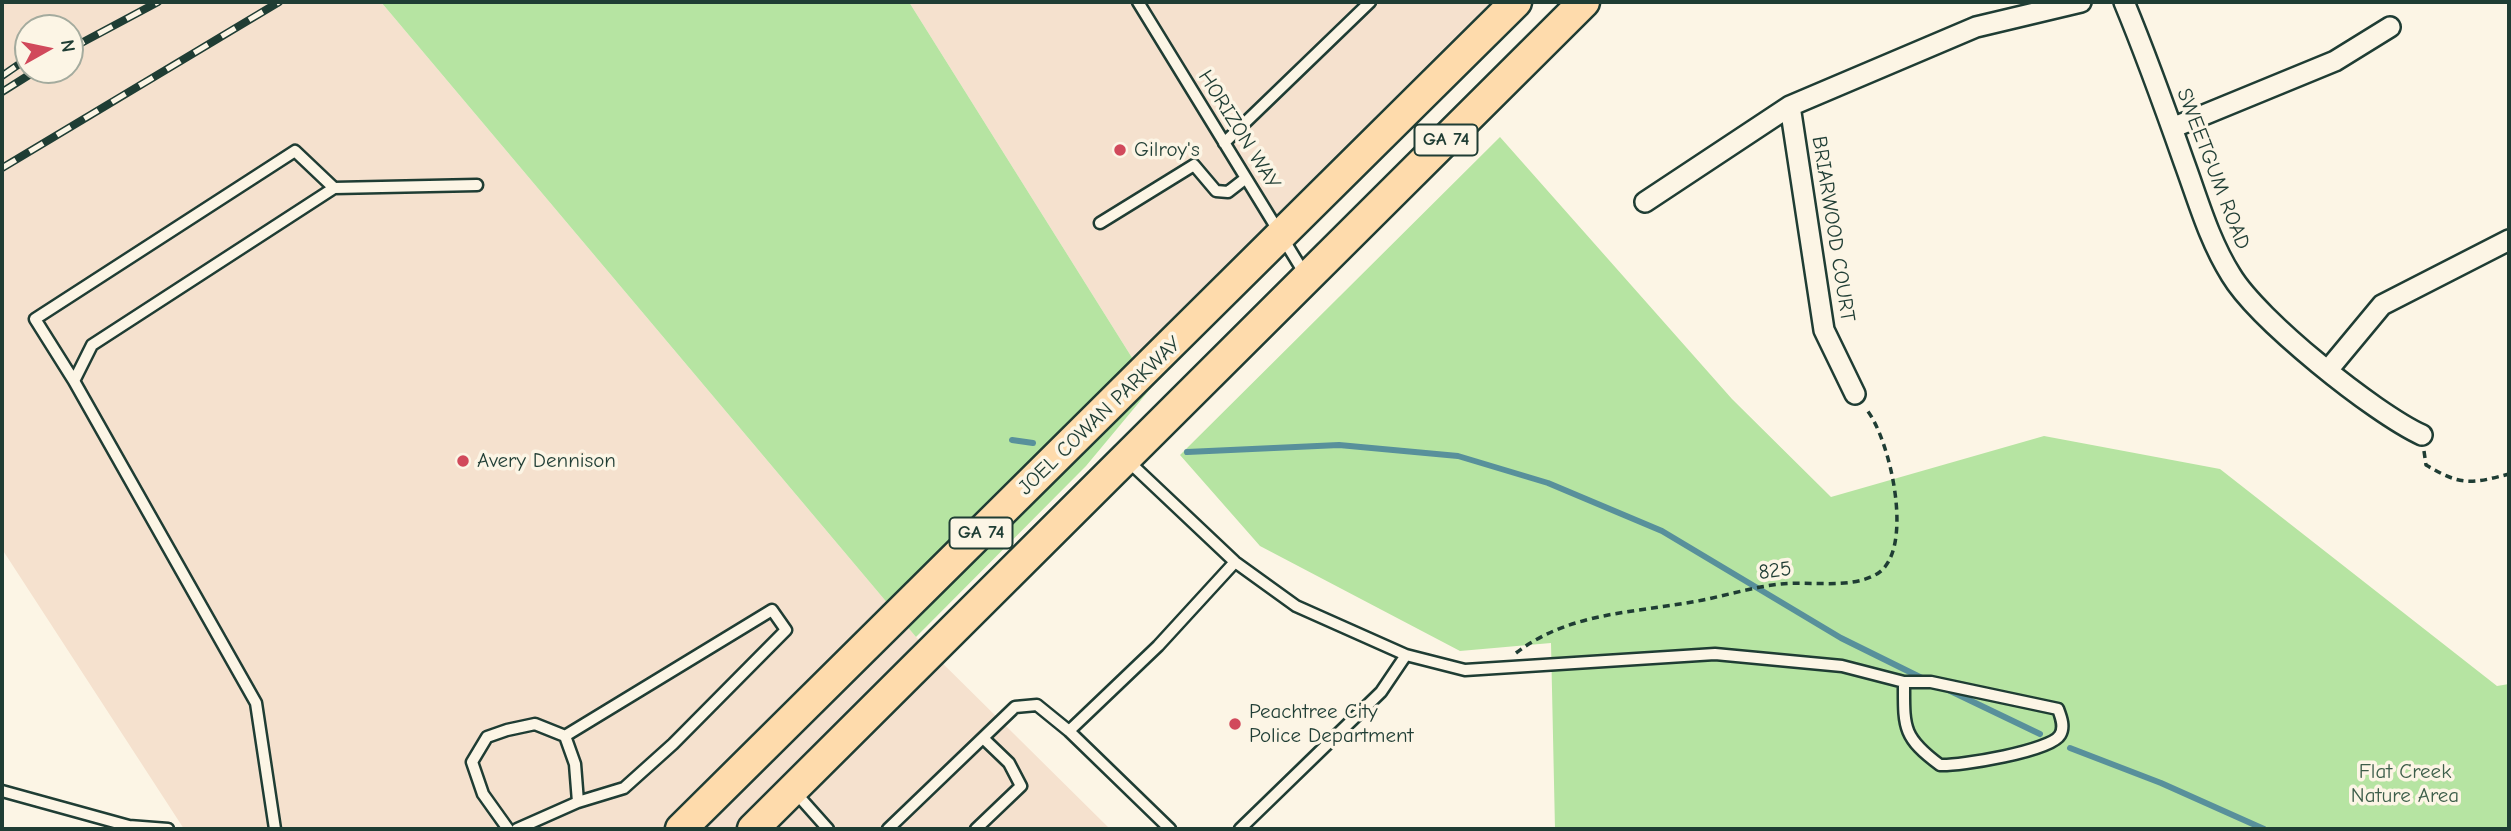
<!DOCTYPE html>
<html>
<head>
<meta charset="utf-8">
<style>
	body { margin:0 }
	#map { position:relative; width:2511px; height:831px; overflow:hidden; background:#fcf5e5; font-family:"Comic Neue",sans-serif }
	canvas { display:block }
	.frame { position:absolute; inset:0; border:4px solid #1f3d34; pointer-events:none }
	.north { position:absolute; left:14px; top:14px; width:70px; height:70px; box-sizing:border-box; background:#fcf5e5; border:2px solid #a4ab9e; border-radius:50%; rotate:81deg; font-size:19px; font-weight:700; line-height:28px; text-align:center; color:#1f3d34 }
	.north::after { content:''; display:block; margin:auto; width:24px; height:32px; background:#d1495b; clip-path:polygon(50% 0,100% 100%,50% 72%,0 100%) }
</style>
</head>
<body>
<div id="map">
<canvas width="2511" height="831"></canvas>
<div class="frame"></div>
<div class="north">N</div>
</div>
<script>
const ctx = document.querySelector('canvas').getContext('2d');
ctx.lineJoin = 'round';
function fillPath(path, color) { ctx.fillStyle = color; ctx.fill(path, 'evenodd'); }
function strokePath(path, color, width, dash) { ctx.strokeStyle = color; ctx.lineWidth = width; ctx.lineCap = dash ? 'butt' : 'round'; ctx.setLineDash(dash || []); ctx.stroke(path); }
function write(font, color, halo, rows, align = 'center') {
  ctx.font = font + ' "Comic Neue",sans-serif'; ctx.lineWidth = 7; ctx.setLineDash([]); ctx.textBaseline = 'middle'; ctx.strokeStyle = halo; ctx.fillStyle = color; for (const [text, x, y, turn = 0] of rows) {
    ctx.save(); ctx.translate(x, y); ctx.rotate((+turn || 0) * Math.PI / 180); ctx.textAlign = isNaN(turn) ? turn : align; if (halo) ctx.strokeText(text, 0, 0); ctx.fillText(text, 0, 0); ctx.restore();
  }
}
const built = new Path2D(`
	M2 2H381L916 637 1110 829H184L2 549ZM28 28H70V70H28Z
	M909 2H1536L1151 388Z`);
const green = new Path2D(`
	M381 2H909L1151 388 1086 466 916 637Z
	M1500 137 1732 399 1831 497 2044 436 2220 469 2497 686 2509 684V829H1555L1551 643 1460 651 1260 546 1180 455Z`);
const stream = new Path2D(`
	M1012 440 1033 443
	M1187 452 1339 445 1458 456 1548 483 1662 531 1841 638 1926 680
	M1942 687 2040 734
	M2070 748 2161 783 2264 829`);
const path = new Path2D(`
	M2424 451 2426 465C2461 486 2471 484 2509 474
	M1516 653C1568 613 1630 613 1692 602 1722 597 1751 587 1781 584 1810 581 1849 589 1875 575 1917 554 1890 437 1866 409`);
const service = new Path2D(`
	M1138 2 1306 276
	M1224 143 1370 2
	M1100 223 1194 165 1216 191 1228 192 1246 178
	M74 381 35 319 295 151 334 188
	M1127 460 1235 562 1296 606 1406 655 1465 670 1715 654 1842 666 1904 682H1931L2058 709C2061 717 2065 727 2060 735 2051 751 1960 766 1940 765 1902 737 1904 727 1904 682
	M1069 731 1158 646 1235 562
	M2 791 129 826 168 829
	M795 792 828 829
	M275 829 256 703 74 381 92 345 334 188 477 185
	M508 829 483 794 472 762 487 737 507 730 535 724 565 736
	M517 829 578 802 624 788 673 744 786 630 772 610 565 736 575 764 578 802
	M888 829 1015 707 1037 705 1069 731 1170 829
	M976 829 1021 786 1009 763 983 738
	M1240 829 1381 692 1406 655`);
const minor = new Path2D(`
	M2124 2C2146 55 2165 108 2184 162 2198 200 2209 240 2231 275 2258 320 2374 413 2422 435
	M1790 106 1824 330 1855 394
	M2172 128 2335 61 2390 27
	M1645 202 1790 106 1976 27 2081 2
	M2328 370 2382 305 2509 240`);
const primary = new Path2D(`
	M681 829 1516 2
	M753 829 1584 2`);
const rail = new Path2D(`
	M70 49 158 2
	M2 76 28 58
	M2 92 37 70
	M2 168 279 2`);
const markers = [
	[1120,150,7,"#d1495b"],
	[463,461,7,"#d1495b"],
	[1235,724,7,"#d1495b"]
];
const shields = [
	[1446,140,63],
	[981,533,63]
];
const shieldNames = [
	["GA 74",1446,140],
	["GA 74",981,533]
];
const streetNames = [
	["HORIZON WAY",1239,130,58],
	["SWEETGUM ROAD",2213,169,69],
	["BRIARWOOD COURT",1833,229,81],
	["JOEL COWAN PARKWAY",1100,416,-44],
	["825",1775,571,-8]
];
const poiNames = [
	["Gilroy's",1134,150],
	["Avery Dennison",477,461],
	["Peachtree City",1249,712],
	["Police Department",1249,736]
];
const parkNames = [
	["Flat Creek",2405,772],
	["Nature Area",2405,796]
];
fillPath(built, '#f5e1ce');
fillPath(green, '#b6e4a2');
strokePath(stream, '#58909b', 6);
strokePath(service, '#1f3d34', 15);
strokePath(minor, '#1f3d34', 24);
strokePath(primary, '#1f3d34', 35);
strokePath(path, '#1f3d34', 3.5, [7, 5]);
strokePath(service, '#fcf5e5', 10);
strokePath(minor, '#fcf5e5', 19);
strokePath(primary, '#fedbac', 30);
strokePath(rail, '#1f3d34', 8);
strokePath(rail, '#fcf5e5', 5, [16]);
for (const [x, y, r, color] of markers) { const dot = new Path2D(); dot.arc(x, y, r, 0, 2 * Math.PI); ctx.fillStyle = color; ctx.fill(dot); strokePath(dot, '#fcf5e5', 2.5); }
for (const [x, y, w] of shields) { const box = new Path2D(); box.roundRect(x - w / 2, y - 15.5, w, 31, 5); ctx.fillStyle = '#fcf5e5'; ctx.fill(box); strokePath(box, '#1f3d34', 2); }
write('bold 19px', '#1f3d34', null, shieldNames);
write('21px', '#1f3d34', '#fcf5e5', streetNames);
write('21px', '#1f3d34', '#fcf5e5', poiNames, 'left');
write('21px', '#3d5e4a', '#fcf5e5', parkNames);
</script>
</body>
</html>
